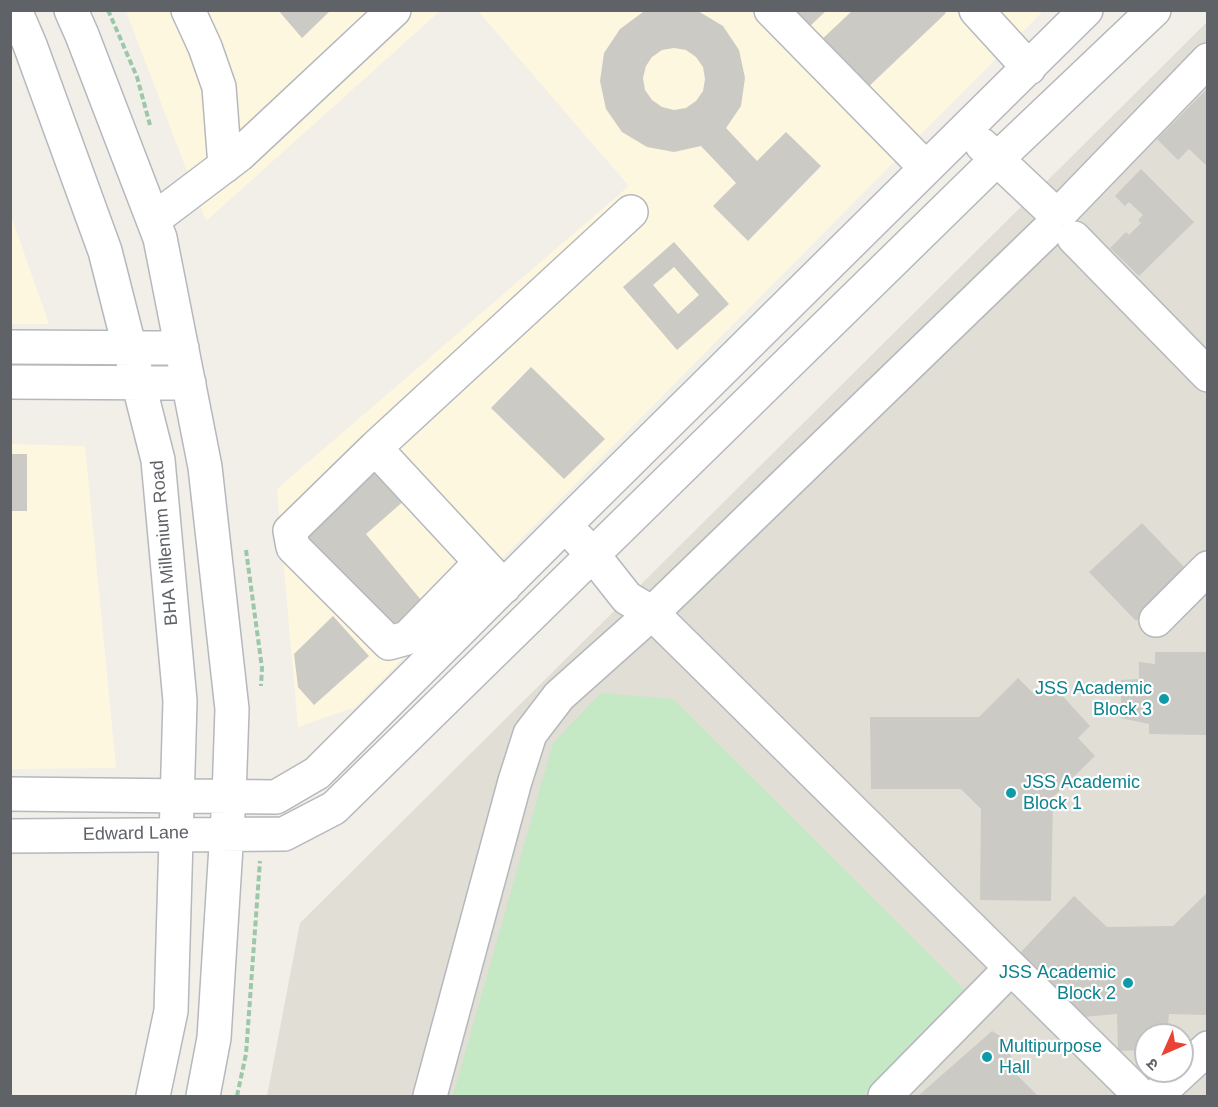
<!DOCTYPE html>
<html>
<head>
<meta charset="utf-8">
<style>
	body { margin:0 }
	#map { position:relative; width:1218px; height:1107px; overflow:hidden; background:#f1efe8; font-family:Helvetica,"Noto Sans Devanagari",sans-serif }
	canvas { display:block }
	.frame { position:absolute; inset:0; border:12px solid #5f6368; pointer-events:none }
	.north { position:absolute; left:1134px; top:1023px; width:60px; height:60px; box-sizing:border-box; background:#fff; border:2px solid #bfc1c3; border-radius:50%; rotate:225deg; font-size:16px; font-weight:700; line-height:24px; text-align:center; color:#5f6368 }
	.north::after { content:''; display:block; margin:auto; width:21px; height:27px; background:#ea4335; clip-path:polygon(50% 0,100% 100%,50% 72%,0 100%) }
</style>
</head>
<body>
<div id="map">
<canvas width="1218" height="1107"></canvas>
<div class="frame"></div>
<div class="north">उ</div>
</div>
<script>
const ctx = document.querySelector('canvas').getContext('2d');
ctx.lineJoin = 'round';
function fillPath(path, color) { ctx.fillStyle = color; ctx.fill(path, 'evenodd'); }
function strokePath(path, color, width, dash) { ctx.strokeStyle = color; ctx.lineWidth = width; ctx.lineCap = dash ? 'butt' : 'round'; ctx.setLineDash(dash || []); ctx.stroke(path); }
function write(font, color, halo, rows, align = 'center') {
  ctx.font = font + ' Helvetica,sans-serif'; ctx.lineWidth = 4.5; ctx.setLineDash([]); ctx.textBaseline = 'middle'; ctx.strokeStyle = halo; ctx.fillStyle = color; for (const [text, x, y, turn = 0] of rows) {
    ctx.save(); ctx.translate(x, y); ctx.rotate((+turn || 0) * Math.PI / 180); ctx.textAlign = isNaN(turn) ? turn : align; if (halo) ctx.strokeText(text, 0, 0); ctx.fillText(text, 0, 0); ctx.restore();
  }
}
const commercial = new Path2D(`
	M126 11H440L206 221Z
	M478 11H1043L355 707 298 727 277 489 629 186Z
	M11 216 49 324H11Z
	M11 444 85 446 116 768 11 769Z`);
const education = new Path2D(`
	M1207 22V1096H267L300 923ZM1146 1035H1182V1071H1146Z`);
const green = new Path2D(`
	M601 693 673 699 965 990 862 1096H453L553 743Z`);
const building = new Path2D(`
	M278 10H331L302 38Z
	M651 10 698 11 723 26 739 50 745 78 741 106 726 128 757 161 786 132 821 166 748 241 713 206 736 183 701 146 674 152 647 147 622 132 606 109 600 81 604 53 620 29 643 12ZM674 48 686 50 696 57 703 67 705 79 703 91 696 101 686 108 674 110 662 107 652 100 645 90 643 78 646 66 652 57 662 50Z
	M795 10H827L810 26Z
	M853 10H943L946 13 864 91 818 43Z
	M1208 88V167L1189 149 1178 160 1157 139Z
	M1141 169 1194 222 1139 276 1110 248 1126 232 1129 235 1141 223 1138 220 1143 215 1129 202 1125 206 1115 196Z
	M674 242 729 304 677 350 623 287ZM674 267 699 295 678 314 653 285Z
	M531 367 605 439 564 479 491 408Z
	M10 454H27V511H10Z
	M373 462 406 499 366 534 421 600 391 630 297 529Z
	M1142 523 1188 571 1136 621 1089 572Z
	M333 616 369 656 314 705 298 687 294 654Z
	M1155 652H1208V735L1149 734V724L1121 718V680L1139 679V662L1155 664Z
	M1018 678 1034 694 1047 679 1090 726 1078 738 1095 756 1053 797 1051 901 980 900 981 809 961 789H871L870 717H979Z
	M1208 892V1012L1205 1015 1169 1014 1167 1035H1146V1050L1118 1051 1117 1014 1082 1017 1020 953 1074 896 1107 927 1173 926Z
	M992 1031 1008 1041 1014 1072 1038 1096H918Z`);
const path = new Path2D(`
	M108 10 137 77 150 125
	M246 550 262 668 261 686
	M237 1096 246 1054 260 861`);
const minor = new Path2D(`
	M15 10 30 45 105 251 158 460 180 701 171 1011 153 1096
	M71 10 82 35 160 238 205 467 232 709 229 798 214 1038 203 1096
	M188 10 205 47 219 87 225 166
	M771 10 926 168
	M976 10 1029 68
	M982 145 1053 212
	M1064 209 1208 60
	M153 220 239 155 394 10
	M1074 238 1208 375
	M10 347 182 348
	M10 382 189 383
	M375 448 290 531 293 547 389 643 407 638 481 562
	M578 539 593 555 627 598 652 613 1141 1096
	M504 587 375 448 631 212
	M1156 620 1208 568
	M10 794 276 797 317 773 564 526 1086 10
	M10 836 284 834 334 808 996 160 1154 10
	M430 1096 515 781 530 734 559 696 652 613 1047 231
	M885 1096 1011 968
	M1156 1096 1208 1048`);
const markers = [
	[1164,699,6,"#0f9aa8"],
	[1011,793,6,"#0f9aa8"],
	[1128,983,6,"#0f9aa8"],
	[987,1057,6,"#0f9aa8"]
];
const streetNames = [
	["BHA Millenium Road",165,543,-95],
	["Edward Lane",136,834,-1]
];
const cultureNames = [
	["JSS Academic",1152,689],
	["Block 3",1152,710],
	["JSS Academic",1023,783,"left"],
	["Block 1",1023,804,"left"],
	["JSS Academic",1116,973],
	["Block 2",1116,994],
	["Multipurpose",999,1047,"left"],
	["Hall",999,1068,"left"]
];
fillPath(commercial, '#fef7e0');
fillPath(education, '#e1ded6');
fillPath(green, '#c5e8c5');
fillPath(building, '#cccac5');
strokePath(minor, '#b5b8bc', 36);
strokePath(path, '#9cc7a9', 4, [6, 3]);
strokePath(minor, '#fff', 33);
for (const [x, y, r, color] of markers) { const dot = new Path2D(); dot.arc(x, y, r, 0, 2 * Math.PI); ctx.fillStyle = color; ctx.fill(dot); strokePath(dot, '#fff', 2); }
write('18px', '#5f6368', '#fff', streetNames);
write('18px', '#0d838f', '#fff', cultureNames, 'right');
</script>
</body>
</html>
